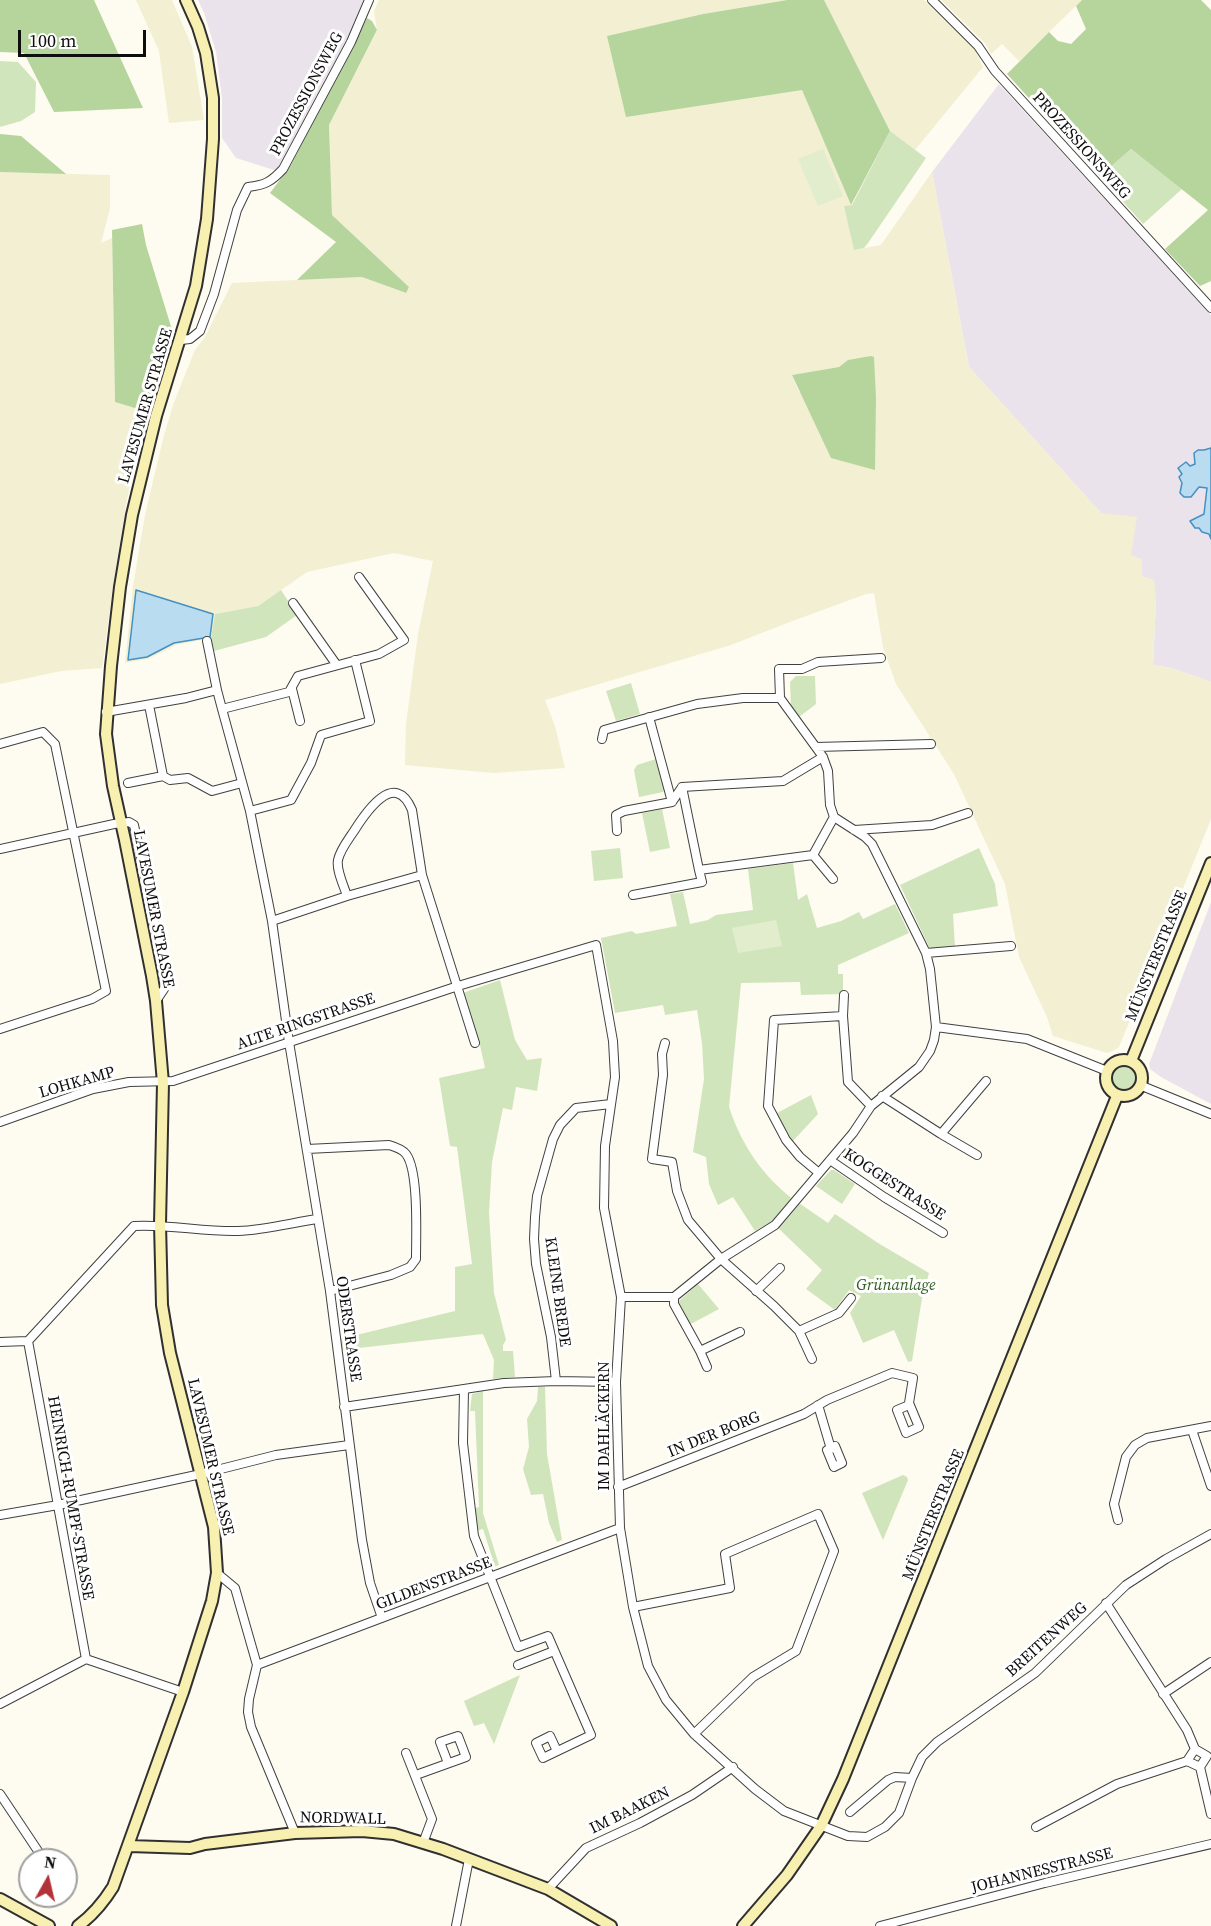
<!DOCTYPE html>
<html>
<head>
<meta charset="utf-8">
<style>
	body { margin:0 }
	#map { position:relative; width:1211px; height:1926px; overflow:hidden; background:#fefbf0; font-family:"Source Serif 4",serif }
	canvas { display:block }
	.north { position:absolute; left:18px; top:1848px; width:60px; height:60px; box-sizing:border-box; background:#fff; border:2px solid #9f9f9f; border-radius:50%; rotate:8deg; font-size:16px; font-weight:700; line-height:24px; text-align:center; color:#0e0e0e }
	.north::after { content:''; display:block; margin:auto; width:21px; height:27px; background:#b13238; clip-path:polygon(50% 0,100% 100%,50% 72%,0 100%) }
	.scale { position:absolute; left:18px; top:30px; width:128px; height:27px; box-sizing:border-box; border:3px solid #0e0e0e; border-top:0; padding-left:8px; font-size:18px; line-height:21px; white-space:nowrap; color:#0e0e0e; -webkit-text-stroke:4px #fff; paint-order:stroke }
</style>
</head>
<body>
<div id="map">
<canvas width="1211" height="1926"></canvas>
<div class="north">N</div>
<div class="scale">100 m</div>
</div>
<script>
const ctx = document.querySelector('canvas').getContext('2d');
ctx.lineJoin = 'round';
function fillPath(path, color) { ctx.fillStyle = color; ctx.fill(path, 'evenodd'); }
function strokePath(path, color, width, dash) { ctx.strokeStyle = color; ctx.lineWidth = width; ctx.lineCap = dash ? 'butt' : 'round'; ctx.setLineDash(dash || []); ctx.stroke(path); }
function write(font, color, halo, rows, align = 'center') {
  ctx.font = font + ' "Source Serif 4",serif'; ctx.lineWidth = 6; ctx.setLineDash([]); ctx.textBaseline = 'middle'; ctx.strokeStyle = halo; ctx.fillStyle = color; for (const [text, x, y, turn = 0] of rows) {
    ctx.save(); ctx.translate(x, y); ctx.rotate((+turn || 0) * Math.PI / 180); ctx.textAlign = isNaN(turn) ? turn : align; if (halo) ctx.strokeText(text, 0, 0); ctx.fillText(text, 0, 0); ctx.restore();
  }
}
const industrial = new Path2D(`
	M198 0H365L350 38 277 171 236 158 222 138V98L216 52 204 13Z
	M999 84 1211 315V682L1171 668 1153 665 1156 599 1131 556 1101 513 969 367 932 172Z
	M1211 902V1104L1161 1077 1150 1069 1149 1064Z`);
const farmland = new Path2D(`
	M136 0H172L192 47 204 120 169 123 159 51Z
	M379 0H787L703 14 608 36 802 90 851 205 845 206 854 250 881 245 932 172 969 367 1101 513 1137 517 1131 555 1142 559V576L1154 580 1156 599 1153 665 1171 668 1211 682V819L1119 1047 1113 1051 1107 1053 1053 1036 1047 1017 1019 957 1005 884 954 774 896 684 883 647 874 593 866 594 787 623 731 645 545 700 555 726 565 768 494 773 405 765 406 724 418 634 433 561 394 553 307 572 258 606 215 614 211 638 176 645 148 659 125 663 133 586 145 515 163 439 173 405 195 350 205 337 232 283 362 277 405 293 409 287 332 215 329 125 377 31 374 11ZM874 357V365L799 392 792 375 839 367 848 360Z
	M824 0H924L975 50 983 67 915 150 890 131Z
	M941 0H1082L1019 61 1002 44 991 54 985 43Z
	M0 172 110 175V208L101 243 112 238 115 402 148 412 134 464 126 505 113 586 102 668 61 671 0 684Z`);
const green = new Path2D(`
	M0 61 18 62 36 82 35 112 21 121 0 127Z
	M890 131 926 158 868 243 864 248 854 250 844 206 852 205Z
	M1131 149 1182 189 1143 224 1100 176Z
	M281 590 297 615 266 637 214 651 211 638 215 614 258 606Z
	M796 676H815L816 704 799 717 791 707 790 682Z
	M631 683 640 714 616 721 606 691Z
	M656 759 665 789 663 792 639 797 634 770 637 765Z
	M662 809 670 848 650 852 642 813Z
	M620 848 623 878 594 881 591 851Z
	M979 848 995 884 998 906 953 914 955 947 932 949 929 947 900 885Z
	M793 863 798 900 807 894 817 928 841 921 859 912 863 919 895 904 909 933 838 965V974H843V994L801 995 800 982 741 983 729 1107C742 1146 762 1175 794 1200L772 1223 771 1222 755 1231 733 1197 718 1205 709 1184 706 1157 693 1152 704 1079 702 1043 697 1010 665 1015 663 1005 615 1013 601 938 632 931 636 934 677 926 670 894 683 892 690 924 708 920 716 915 753 910 748 869Z
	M500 980 515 1040 527 1060 542 1058 537 1091 516 1087 512 1110 503 1108 492 1162 489 1213 494 1293 506 1340 503 1345V1351H513L515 1377 493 1379 494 1360 483 1334 341 1350 340 1339 455 1311V1267L472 1264 457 1147 450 1146 439 1078 485 1068 480 1045 463 993Z
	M1111 1079a13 13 0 1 1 26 0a13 13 0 1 1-26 0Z
	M811 1095 818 1114 792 1142 777 1113Z
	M831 1170H834L855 1184 842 1204 816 1186Z
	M799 1203 828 1223 835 1214 878 1243 929 1273 922 1298 912 1361 908 1362 894 1330 863 1343 850 1313 861 1296 849 1290 835 1310 806 1289 822 1270 777 1227Z
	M698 1284 719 1309 689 1325 678 1305 679 1301Z
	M538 1387H545L547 1454 562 1540 557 1542 549 1523 543 1494 531 1495 523 1469 529 1447 527 1419 537 1401Z
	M483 1391V1513L499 1565 493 1567 488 1565V1562L493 1560 483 1529 476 1531 473 1509 479 1507 475 1411H470L472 1394Z
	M903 1475 907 1477 908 1480 883 1540 862 1493Z
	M520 1675 494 1744 484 1723 474 1726 464 1701Z`);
const forest = new Path2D(`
	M0 0H94L143 108 54 112 24 53 0 52Z
	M787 0H824L890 131 851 205 802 90 626 117 607 36 703 14Z
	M1082 0H1201L1211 10V281L1200 286 1165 249 1208 210 1131 149 1100 176 1007 74 1049 32 1058 41 1071 44 1086 29 1076 6Z
	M367 18 372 21 377 30 329 125 332 215 409 287 406 293 362 277 297 280 336 242 270 193 291 165Z
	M0 134 21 136 66 174 0 172Z
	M142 224 146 245 173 333 148 412 115 402 112 230Z
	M871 356 874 357 876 398 875 470 831 458 792 375 839 367 848 360Z`);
const pitch = new Path2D(`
	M823 149 843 196 818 206 798 159Z
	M776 920 782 946 738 953 732 928Z`);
const water = new Path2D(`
	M1211 448V539L1209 534 1202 532 1199 528H1195L1190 521 1204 514 1207 488 1199 487 1191 497H1184L1180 493 1182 483 1179 477 1182 474 1178 468 1186 462 1190 466 1195 464 1194 453 1198 450H1204Z
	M136 590 213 614 210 637 174 643 147 657 128 660Z`);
const street = new Path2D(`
	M932 0 978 46 995 71 1211 308
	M181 340 190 339 200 331 214 294 237 210 248 187C265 185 271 182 283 169L351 42 369 0
	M293 603 336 664
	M207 641 217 690
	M292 689 300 721
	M149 705 163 776 170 780 188 778 212 791 242 783
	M222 709 250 811 272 921
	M106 712 186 698 217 690 222 709 289 692 298 676 379 654 404 640 359 577
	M649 717 672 802
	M602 739 604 730 697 704 743 698H780
	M0 744 43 732 55 744 106 991 92 999 0 1029
	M816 747 931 744
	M128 783 163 776
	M682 787 699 870
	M250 811 291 800 311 763 321 735 370 721 355 660
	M854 830 932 825 968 813
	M617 831 616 815 624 811 672 802 682 787 783 781 823 757
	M0 849 114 824 129 822 134 825 149 893 165 981 164 989 156 1001
	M813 855 833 879
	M633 895 702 882 699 870 813 855 834 817
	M347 896C344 886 336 870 338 860 340 850 348 840 354 831 366 812 395 769 412 810L422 875
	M926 953 1011 946
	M844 995 843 1016 848 1082 871 1106
	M936 1027 1027 1039 1107 1071
	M665 1043 662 1054 663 1075 652 1159 672 1162 677 1191 688 1220 721 1259 774 1306 799 1331 812 1359
	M1142 1086 1211 1114
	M882 1096 941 1134 977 1155
	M0 1122 93 1089 129 1082 173 1081 458 986 596 945 613 1041 615 1077 605 1146 604 1208 621 1297 616 1382 620 1528 633 1607 648 1666 666 1700 694 1734 755 1789 784 1811 848 1836 867 1837 885 1827 899 1813 912 1778 922 1757 937 1742 1035 1673 1126 1585 1166 1559 1211 1534
	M941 1134 986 1081
	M307 1149 389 1145C396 1147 402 1149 406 1154 419 1171 416 1236 416 1259L410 1267 391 1275 330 1291
	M830 1160 884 1197 943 1233
	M819 1173 800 1157 786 1140 768 1106 774 1020 843 1016
	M756 1291 780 1268
	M621 1297H674L721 1259 775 1225 853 1133 871 1106 919 1067 930 1051 934 1040 936 1027 930 969 926 953 872 844 865 837 834 817 830 805 828 771 823 757 780 698 779 669H802L818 662 881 658
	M674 1297V1304L700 1351 740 1332
	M799 1331 839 1313 851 1298
	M28 1341 134 1226C169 1224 203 1232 238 1231 264 1230 291 1223 317 1219
	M28 1341 86 1659
	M0 1342 28 1341
	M700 1351 707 1367
	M556 1381 551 1337 536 1264 534 1239 535 1217 537 1196 553 1139 560 1125 576 1108 611 1104
	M464 1390 463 1443 474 1536 518 1647 548 1636 591 1735 543 1758 536 1743 550 1736 557 1751
	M818 1405 831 1449
	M344 1407 504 1383 556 1381 616 1382
	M1192 1430 1211 1486
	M835 1446 842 1463 834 1467 827 1450Z
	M618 1487 804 1414 827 1400 892 1373 913 1378 909 1403 919 1427 906 1433 897 1410 909 1405
	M0 1515 58 1505 201 1474 276 1455 349 1445
	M1118 1520 1114 1504 1126 1457 1135 1445 1147 1438 1211 1426
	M217 1573 235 1588 257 1665 249 1699 248 1712 251 1727 295 1833
	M1106 1603 1187 1730 1195 1749
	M633 1607 730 1588 725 1554 818 1514 834 1551 796 1651 753 1677 694 1734
	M382 1618 370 1583 362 1540 330 1291 289 1042 272 921 347 896 422 875 475 1043
	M257 1665 620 1528
	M518 1665 554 1651
	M1163 1694 1211 1662
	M0 1704 86 1659 183 1692
	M406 1753 432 1819 423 1843
	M1200 1767 1187 1761 1195 1749 1207 1756 1200 1767 1211 1814
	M416 1775 466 1757 458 1736 440 1742 448 1763
	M0 1794 44 1860
	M850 1812 888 1780 895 1777 912 1778
	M1036 1827 1117 1784 1187 1761
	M548 1889 586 1848 640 1823 692 1795 733 1767
	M456 1926 469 1859
	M880 1926 1045 1883 1211 1844`);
const secondary = new Path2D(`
	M1106 1078a18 18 0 1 1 36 0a18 18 0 1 1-36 0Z
	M1131 1061 1211 863
	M129 1846 190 1848 205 1844 295 1833 362 1831 394 1834 443 1849 548 1889 611 1926
	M0 1899 49 1926
	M78 1926C93 1915 103 1903 113 1887L183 1692 212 1601 217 1573 214 1527 170 1353 162 1305 160 1224 163 1083 156 1001 152 976 125 840 113 786 106 734 111 666 120 587 132 515 156 416 196 286 207 219 213 139V98L206 53 198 27 186 0
	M743 1926 787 1875 821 1826 843 1779 1117 1096`);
const streetNames = [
	["PROZESSIONSWEG",307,94,-62],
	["PROZESSIONSWEG",1081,146,48],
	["LAVESUMER STRASSE",146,406,-74],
	["LAVESUMER STRASSE",153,909,79],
	["MÜNSTERSTRASSE",1157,956,-68],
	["ALTE RINGSTRASSE",306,1022,-19],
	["LOHKAMP",77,1083,-16],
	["KOGGESTRASSE",894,1185,33],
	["KLEINE BREDE",557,1292,82],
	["ODERSTRASSE",348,1329,82],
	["IM DAHLÄCKERN",605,1426,-90],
	["IN DER BORG",714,1435,-22],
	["LAVESUMER STRASSE",210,1457,77],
	["HEINRICH-RUMPF-STRASSE",70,1498,80],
	["MÜNSTERSTRASSE",934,1515,-68],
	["GILDENSTRASSE",434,1584,-21],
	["BREITENWEG",1047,1640,-42],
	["IM BAAKEN",630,1811,-26],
	["NORDWALL",343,1819,1],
	["JOHANNESSTRASSE",1042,1871,-14]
];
const parkNames = [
	["Grünanlage",896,1286]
];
fillPath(industrial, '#ebe3eb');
fillPath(farmland, '#f2efd2');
fillPath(green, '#d1e5bc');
fillPath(forest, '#b6d59d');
fillPath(pitch, '#e2edcd');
fillPath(water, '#b9dcf1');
strokePath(water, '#4690c1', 1.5);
strokePath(street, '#414141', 10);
strokePath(secondary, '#303030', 14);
strokePath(street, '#fff', 8);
strokePath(secondary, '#f8f0b1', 10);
write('16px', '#0e0e0e', '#fff', streetNames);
write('italic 16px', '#306024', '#fff', parkNames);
</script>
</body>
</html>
